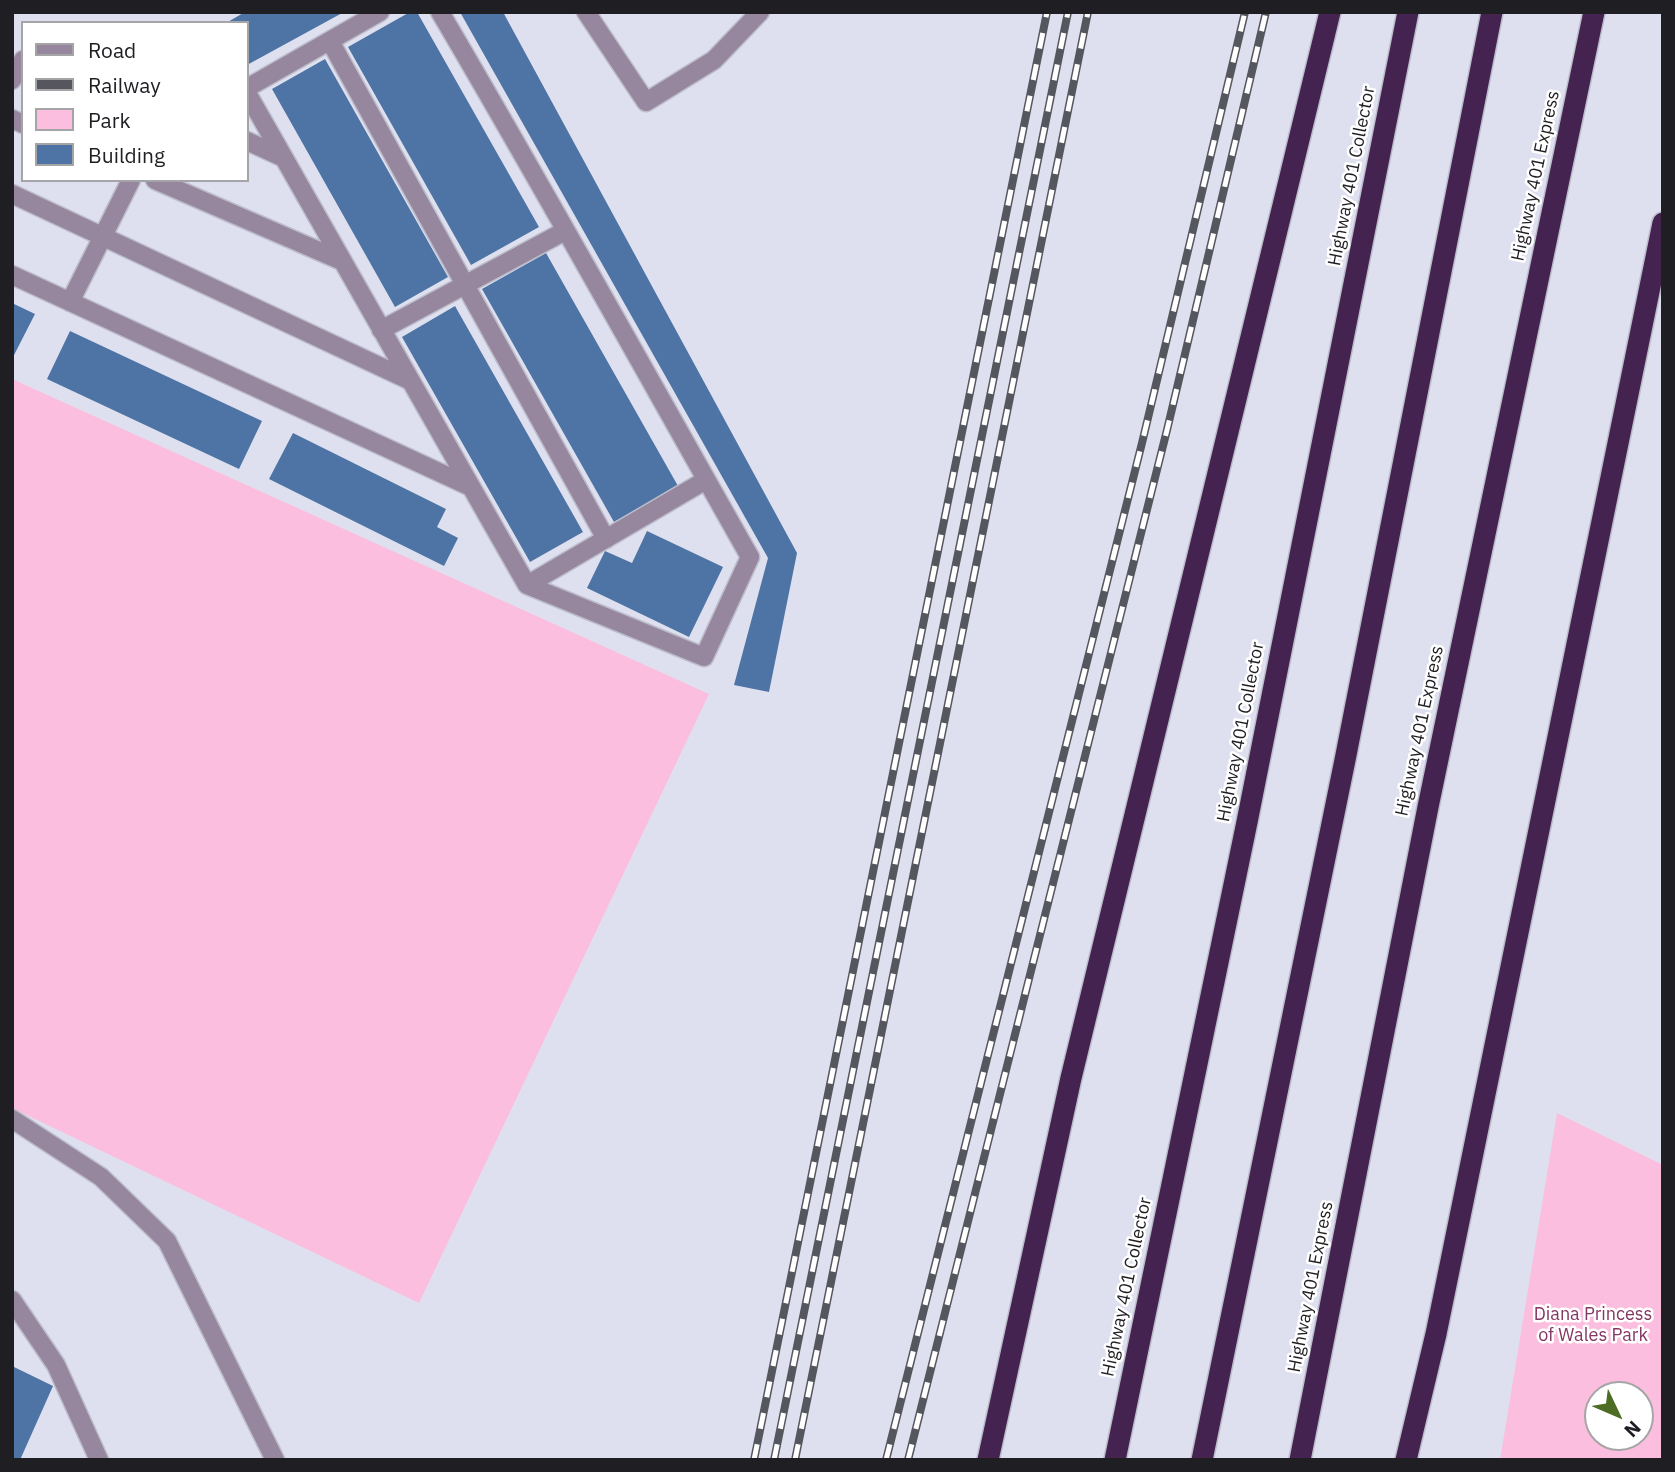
<!DOCTYPE html>
<html>
<head>
<meta charset="utf-8">
<style>
	body { margin:0 }
	#map { position:relative; width:1675px; height:1472px; overflow:hidden; background:#dfe0ef; font-family:"IBM Plex Sans",sans-serif }
	canvas { display:block }
	.frame { position:absolute; inset:0; border:14px solid #1e1e23; pointer-events:none }
	.legend { position:absolute; left:21px; top:21px; width:228px; height:161px; box-sizing:border-box; background:#fff; border:2px solid #a5a5a7; margin:0; padding:9px 12px; list-style:none; font-size:21px; color:#1e1e23 }
	.legend li { display:flex; align-items:center; gap:14px; height:35px }
	.legend b { width:35px; border:2px solid #a5a5a7 }
	.north { position:absolute; left:1584px; top:1381px; width:70px; height:70px; box-sizing:border-box; background:#fff; border:2px solid #a5a5a7; border-radius:50%; rotate:134deg; font-size:19px; font-weight:700; line-height:28px; text-align:center; color:#1e1e23 }
	.north::after { content:''; display:block; margin:auto; width:24px; height:32px; background:#4c6d23; clip-path:polygon(50% 0,100% 100%,50% 72%,0 100%) }
</style>
</head>
<body>
<div id="map">
<canvas width="1675" height="1472"></canvas>
<div class="frame"></div>
<ul class="legend">
<li><b style="height:9px;background:#97879e"></b>Road</li>
<li><b style="height:9px;background:#56575e"></b>Railway</li>
<li><b style="height:19px;background:#fcbede"></b>Park</li>
<li><b style="height:19px;background:#4d74a4"></b>Building</li>
</ul>
<div class="north">N</div>
</div>
<script>
const ctx = document.querySelector('canvas').getContext('2d');
ctx.lineJoin = 'round';
function fillPath(path, color) { ctx.fillStyle = color; ctx.fill(path, 'evenodd'); }
function strokePath(path, color, width, dash) { ctx.strokeStyle = color; ctx.lineWidth = width; ctx.lineCap = dash ? 'butt' : 'round'; ctx.setLineDash(dash || []); ctx.stroke(path); }
function write(font, color, halo, rows, align = 'center') {
  ctx.font = font + ' "IBM Plex Sans",sans-serif'; ctx.lineWidth = 5; ctx.setLineDash([]); ctx.textBaseline = 'middle'; ctx.strokeStyle = halo; ctx.fillStyle = color; for (const [text, x, y, turn = 0] of rows) {
    ctx.save(); ctx.translate(x, y); ctx.rotate((+turn || 0) * Math.PI / 180); ctx.textAlign = isNaN(turn) ? turn : align; if (halo) ctx.strokeText(text, 0, 0); ctx.fillText(text, 0, 0); ctx.restore();
  }
}
const green = new Path2D(`
	M12 379 709 694 419 1303 12 1108Z
	M1557 1113 1663 1165V1460H1500ZM1598 1395H1640V1437H1598Z`);
const building = new Path2D(`
	M245 12H344L247 65V23H226Z
	M410 12H417L539 227 471 265 348 47Z
	M460 12H503L797 553 769 692 734 685 768 558Z
	M325 59 448 277 395 307 272 89Z
	M546 253 678 486 614 522 482 289Z
	M12 303 35 314 12 359Z
	M455 306 583 532 530 562 402 337Z
	M70 331 262 421 239 469 47 379Z
	M293 433 446 509 437 527 458 538 444 566 269 479Z
	M647 531 723 567 689 637 587 588 605 551 632 563Z
	M12 1366 53 1386 20 1460H12Z`);
const minor = new Path2D(`
	M440 12C546 192 647 375 750 557L704 657 527 585 706 480
	M586 12 646 102 714 60 760 12
	M330 41 606 539
	M12 80 23 60
	M247 88 380 12
	M247 93 527 585
	M12 119 23 124
	M247 141 284 158
	M155 180 342 261
	M12 194 411 381
	M12 275 471 487
	M70 302 131 180
	M381 330 565 231
	M12 1119 101 1177 167 1241 275 1460
	M12 1300 56 1365 99 1460`);
const highway = new Path2D(`
	M988 1460 1071 1078 1330 12
	M1115 1460 1247 822 1408 12
	M1202 1460 1345 760 1492 12
	M1300 1460 1428 807 1594 12
	M1406 1460 1436 1334 1663 223`);
const rail = new Path2D(`
	M754 1460 1047 12
	M774 1460 1068 12
	M795 1460 1088 12
	M886 1460 1142 443 1245 12
	M908 1460 1167 430 1266 12`);
const streetNames = [
	["Highway 401 Collector",1352,176,-79],
	["Highway 401 Express",1536,176,-78],
	["Highway 401 Express",1420,731,-78],
	["Highway 401 Collector",1241,732,-79],
	["Highway 401 Collector",1127,1287,-78],
	["Highway 401 Express",1311,1287,-79]
];
const parkNames = [
	["Diana Princess",1593,1315],
	["of Wales Park",1593,1336]
];
fillPath(green, '#fcbede');
fillPath(building, '#4d74a4');
strokePath(minor, '#bcbdca', 21);
strokePath(highway, '#bcbdca', 24);
strokePath(minor, '#97879e', 18);
strokePath(highway, '#442351', 21);
strokePath(rail, '#56575e', 8);
strokePath(rail, '#fff', 5, [16]);
write('18px', '#1e1e23', '#fff', streetNames);
write('18px', '#833763', '#fff', parkNames);
</script>
</body>
</html>
